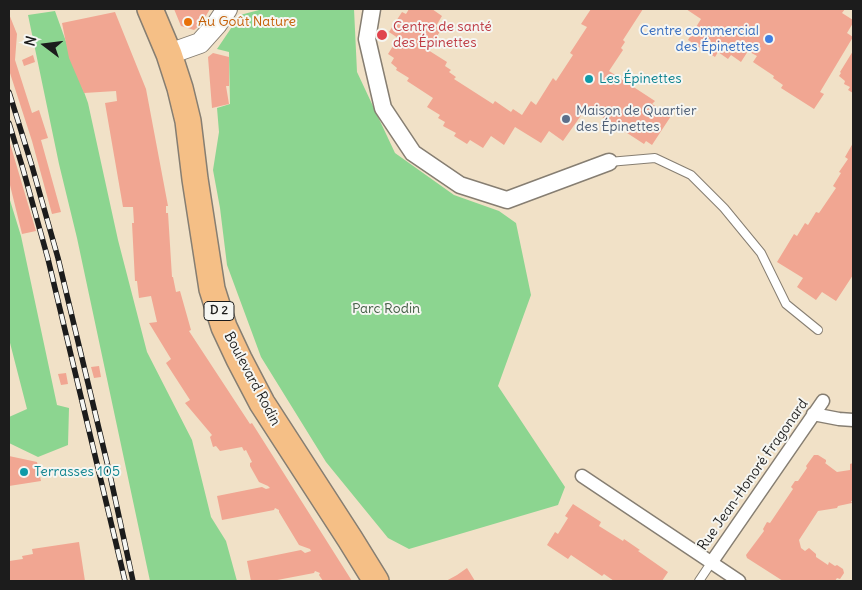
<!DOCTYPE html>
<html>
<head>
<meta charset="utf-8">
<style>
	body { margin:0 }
	#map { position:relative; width:862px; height:590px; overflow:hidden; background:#f1e1c7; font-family:Delius,sans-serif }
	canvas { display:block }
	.frame { position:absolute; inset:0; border:10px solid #1c1c1c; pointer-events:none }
	.north { position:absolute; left:20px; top:20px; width:50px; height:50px; -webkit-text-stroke:4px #f6f6f2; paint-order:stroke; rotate:285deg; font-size:14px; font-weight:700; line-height:20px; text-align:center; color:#1c1c1c }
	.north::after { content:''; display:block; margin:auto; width:18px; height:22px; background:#1c1c1c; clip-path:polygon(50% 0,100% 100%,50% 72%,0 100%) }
</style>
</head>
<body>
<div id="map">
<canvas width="862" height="590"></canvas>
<div class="frame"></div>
<div class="north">N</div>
</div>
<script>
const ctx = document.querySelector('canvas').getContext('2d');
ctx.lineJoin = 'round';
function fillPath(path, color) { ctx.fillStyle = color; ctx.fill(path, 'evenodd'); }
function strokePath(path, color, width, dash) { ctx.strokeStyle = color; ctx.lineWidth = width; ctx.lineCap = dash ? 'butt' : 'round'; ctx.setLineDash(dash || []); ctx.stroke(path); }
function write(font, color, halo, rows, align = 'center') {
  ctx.font = font + ' Delius,sans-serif'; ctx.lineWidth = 4; ctx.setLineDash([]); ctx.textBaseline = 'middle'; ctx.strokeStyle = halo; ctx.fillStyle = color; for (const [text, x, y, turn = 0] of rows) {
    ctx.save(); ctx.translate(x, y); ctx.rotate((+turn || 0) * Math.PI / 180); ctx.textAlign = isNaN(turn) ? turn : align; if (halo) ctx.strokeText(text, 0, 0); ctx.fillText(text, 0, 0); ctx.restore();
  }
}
const green = new Path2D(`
	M263 9H354L357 72 395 153 454 195 499 211 516 223 531 295 498 386 565 487 558 505 409 549 388 538 326 462 261 357 227 265 220 208 213 170 219 132 217 108 230 104 229 52 217 49 240 15Z
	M55 11 88 103 118 240 147 352 192 440 211 517 226 541 237 581H150L77 238 59 164 28 15Z
	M9 197 21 236 57 405 69 408 68 445 38 457 9 443V417L27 409 9 339Z`);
const building = new Path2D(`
	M174 9H210L201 24 194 30 181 26Z
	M409 9H432L442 16 436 26 441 30 428 50 447 62 445 66 451 70 449 72 456 77 454 79 493 104 495 101 511 112 513 109 522 115 531 101 536 105 553 78 556 81 573 55 570 53 587 27 581 24 591 9H643L623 40 625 42 621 48 623 50 609 71 655 101 652 104 671 116 652 145 646 141 644 144 587 107 563 141 549 131 541 143 515 127 504 145 491 136 483 148 470 140 467 144 454 136 456 133 443 126 445 122 438 118 440 115 427 107 433 98 407 81 409 78 396 70 397 68 391 63 394 58 388 54 398 38 389 32 402 12 406 14Z
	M686 9H845L842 13 853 20V23L847 33 853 37 820 92 824 94 814 109 781 88 783 85 773 78 774 76 753 62 757 56 748 51 741 62 731 55 728 59 718 52 715 57 688 40 701 19Z
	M115 12 146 89 168 206H166V213H168L172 277H173L176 292 180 291 191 330 189 331 250 424 252 423 352 581H323L319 575 320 573 315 571 314 573 272 581H251L247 561 301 550 305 553 311 551 310 549 299 545 279 512V510L275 508 274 510 222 520 217 496 262 487 266 489 270 488 268 486 259 482 250 466V463L252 462 246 450 244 451 242 447 220 451 216 446 213 447 210 437 212 435 185 403 190 400 166 363 171 359 149 323 157 322 151 296 139 298 137 281H135L132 223H134L133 207H123L105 103 117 101 116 91 84 93 69 58 62 23Z
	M9 14 17 34 15 60 32 113 39 110 48 138 41 140 61 212 52 214 32 141 9 70Z
	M853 51V93L848 90 850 87 844 84 845 81 839 76 841 73 840 72Z
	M213 53 229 57V86H226L229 104 212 108 208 57Z
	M33 55 35 62 24 66 22 60Z
	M9 140 36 231 22 234 9 181Z
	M853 143V275L836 301 822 292 816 300 797 287 803 278 777 262 794 234 797 236 805 223 808 225 816 212 819 213 836 188 833 186 841 173 839 172 848 159 845 157Z
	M99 366 101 377 94 378 91 367Z
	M66 373 68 384 61 385 58 374Z
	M814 455H818L826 460V462L825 463 837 472 850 470V464L853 463V501H851L852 503 838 506 837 508 818 511 799 540 801 548 805 551 809 548 816 554V557L828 565 829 562 835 566 837 565 843 569 844 573 840 579 837 578 835 581H783L747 558 746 555 764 531 763 529 767 522 770 523 793 489 791 487 795 481H798L807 468 806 466Z
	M9 456 37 462 41 481 9 486Z
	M573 504 601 522 599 526 623 541 624 539 640 550 638 551 668 572 662 581H614L604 574 602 576 571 555 568 559 547 545 555 532 558 534 568 518 565 516Z
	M79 542 85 581H9V561L23 559 22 556 33 554 32 549Z
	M467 568 475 581H446L457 575Z`);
const service = new Path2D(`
	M609 162 655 158 691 175 724 208 761 253 786 304 818 330
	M699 581 711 563`);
const pedestrian = new Path2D(`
	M813 414 839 419 853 420
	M582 476 739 581
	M711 563 823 401`);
const minor = new Path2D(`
	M372 9 367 39 383 108 413 153 460 185 507 200 609 162`);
const tertiary = new Path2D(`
	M169 54 200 43 217 24 227 9`);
const primary = new Path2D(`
	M150 9 169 54 180 88 188 121 195 179 212 289 224 327 239 359 262 403 350 539 376 581`);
const rail = new Path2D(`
	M9 92 32 166 58 258 110 475 133 581
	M9 123 23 169 48 259 125 581`);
const markers = [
	[188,22,5,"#e8710a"],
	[382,35,6,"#e0444e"],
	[769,39,5,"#3f7fe0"],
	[589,79,5,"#0f9aa8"],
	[566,119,5,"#5c6f8a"],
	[24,472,5,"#0f9aa8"]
];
const shields = [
	[219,311,30]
];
const shieldNames = [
	["D 2",219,311]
];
const foodNames = [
	["Au Goût Nature",198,22]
];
const healthNames = [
	["Centre de santé",393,27],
	["des Épinettes",393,43]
];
const shopNames = [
	["Centre commercial",759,31],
	["des Épinettes",759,47]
];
const cultureNames = [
	["Les Épinettes",599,79],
	["Terrasses 105",34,472]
];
const serviceNames = [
	["Maison de Quartier",576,111],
	["des Épinettes",576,127]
];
const parkNames = [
	["Parc Rodin",386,309]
];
const streetNames = [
	["Boulevard Rodin",252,379,62],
	["Rue Jean-Honoré Fragonard",753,475,-55]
];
fillPath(green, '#8cd590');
fillPath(building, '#f1a692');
strokePath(service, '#867e72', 10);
strokePath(pedestrian, '#867e72', 15);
strokePath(minor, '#867e72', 19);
strokePath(tertiary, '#867e72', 22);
strokePath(primary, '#867e72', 28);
strokePath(service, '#fff', 8);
strokePath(pedestrian, '#fff', 12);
strokePath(minor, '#fff', 16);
strokePath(tertiary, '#fff', 20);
strokePath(primary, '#f5bf86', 25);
strokePath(rail, '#1c1c1c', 5.5);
strokePath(rail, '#f6f6f2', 4, [11]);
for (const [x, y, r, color] of markers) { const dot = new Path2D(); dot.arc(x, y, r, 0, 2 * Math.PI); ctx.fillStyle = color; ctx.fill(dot); strokePath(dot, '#f6f6f2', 2); }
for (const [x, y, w] of shields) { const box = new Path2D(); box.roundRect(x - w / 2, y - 9.5, w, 19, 4); ctx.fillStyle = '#f6f6f2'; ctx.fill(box); strokePath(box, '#1c1c1c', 1); }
write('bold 12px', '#1c1c1c', null, shieldNames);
write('14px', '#c56008', '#f6f6f2', foodNames, 'left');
write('14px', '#be3a42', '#f6f6f2', healthNames, 'left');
write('14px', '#366cbe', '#f6f6f2', shopNames, 'right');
write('14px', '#0d838f', '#f6f6f2', cultureNames, 'left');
write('14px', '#4e5e75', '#f6f6f2', serviceNames, 'left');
write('14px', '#435d45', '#f6f6f2', parkNames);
write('14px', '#1c1c1c', '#f6f6f2', streetNames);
</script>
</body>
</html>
